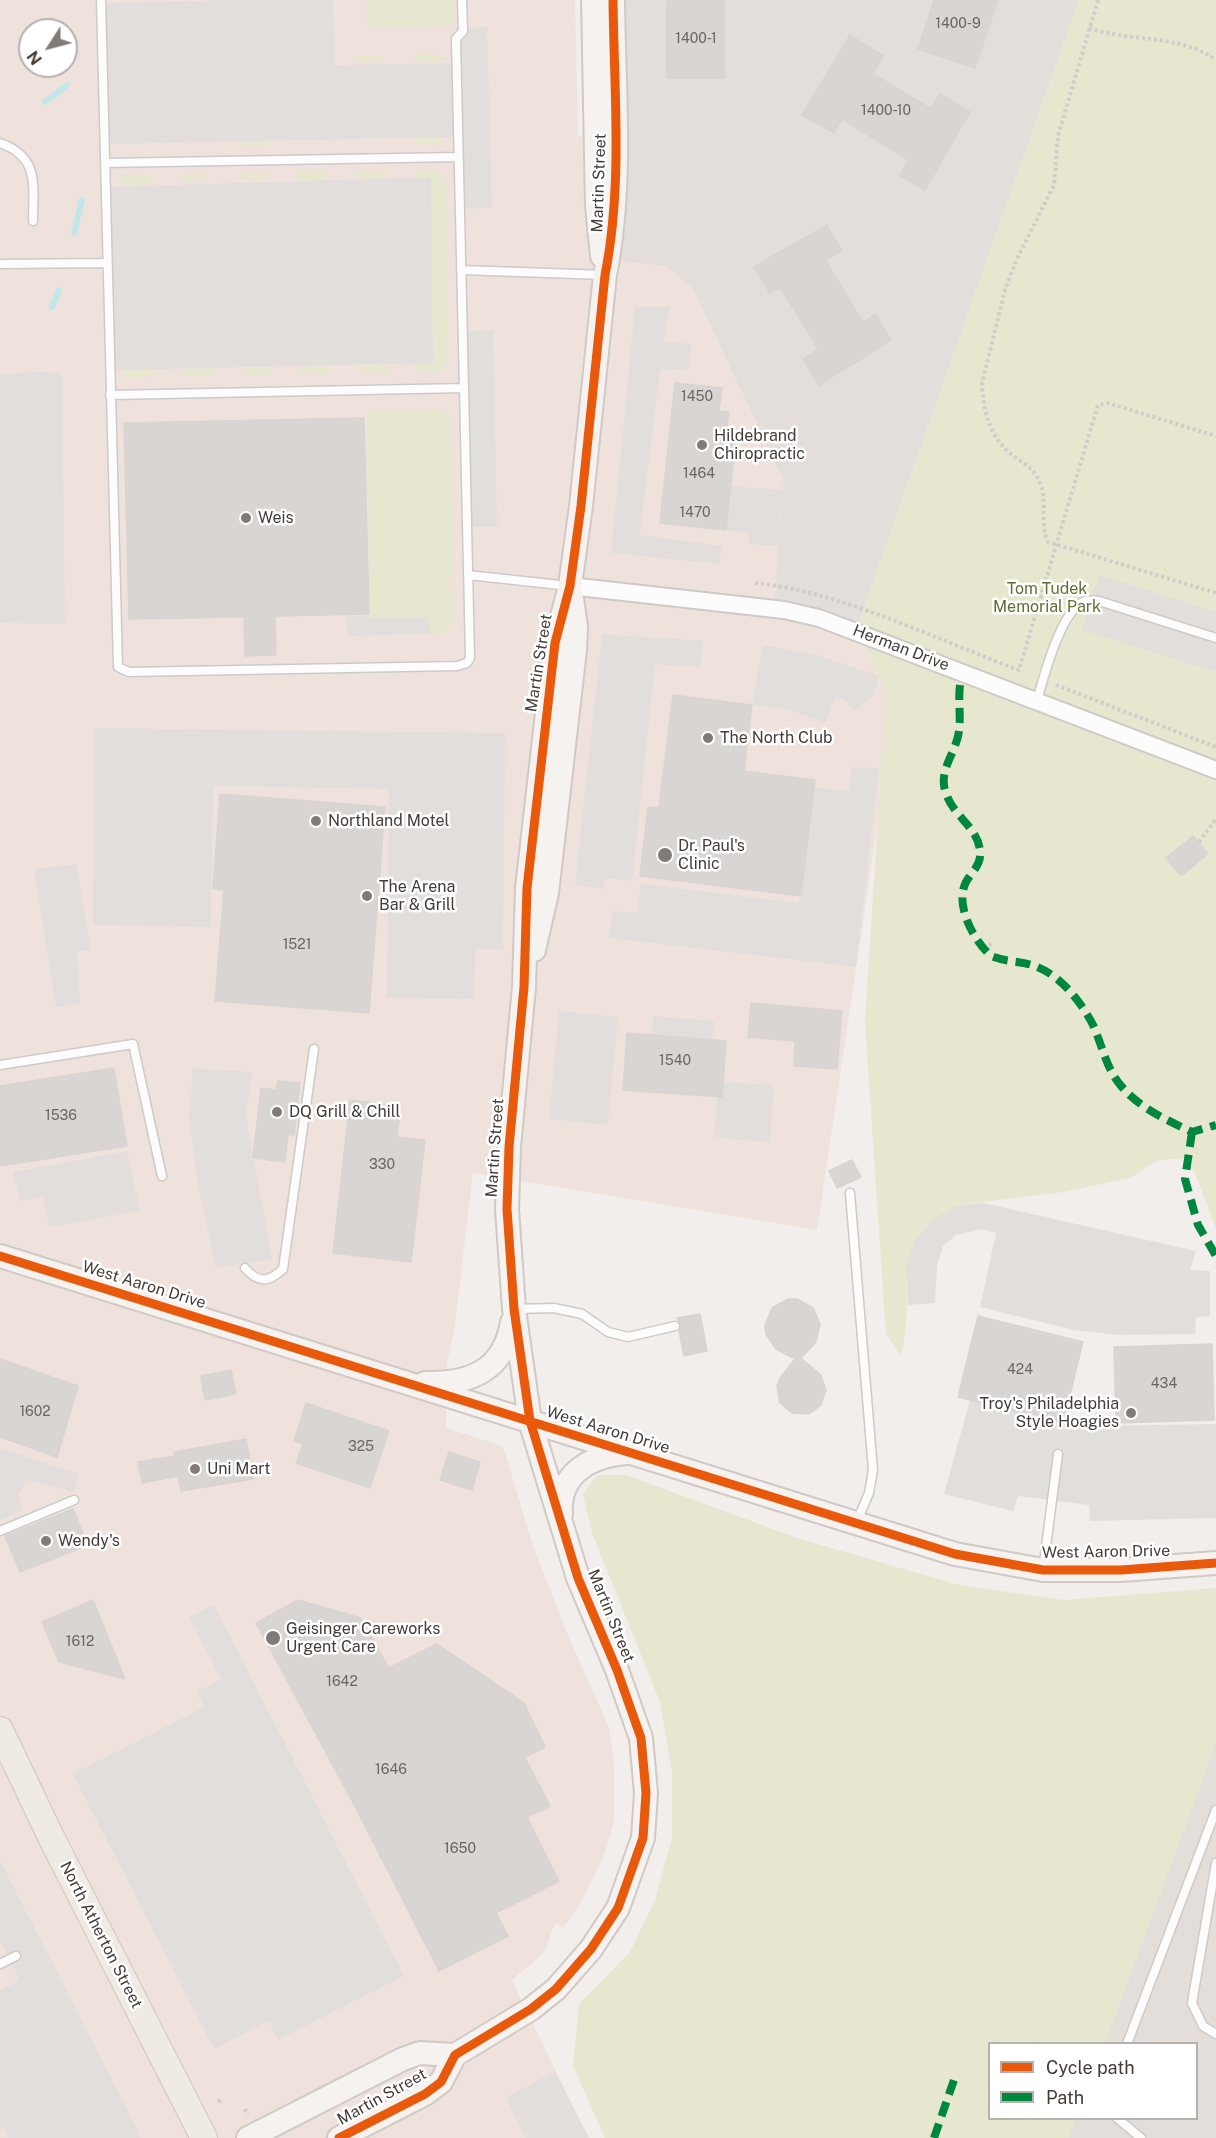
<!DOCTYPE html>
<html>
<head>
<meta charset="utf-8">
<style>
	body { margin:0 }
	#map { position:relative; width:1216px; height:2138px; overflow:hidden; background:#f1eeeb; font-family:"Public Sans",sans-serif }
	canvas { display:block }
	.legend { position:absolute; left:988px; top:2042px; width:210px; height:78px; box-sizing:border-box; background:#fff; border:2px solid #b5b1af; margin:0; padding:8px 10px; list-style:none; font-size:18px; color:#453c38 }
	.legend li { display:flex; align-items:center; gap:12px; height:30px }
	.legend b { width:30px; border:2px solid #b5b1af }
	.north { position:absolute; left:18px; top:18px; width:60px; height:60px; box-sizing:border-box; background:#fff; border:2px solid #b5b1af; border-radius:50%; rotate:234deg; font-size:16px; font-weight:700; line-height:24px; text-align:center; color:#453c38 }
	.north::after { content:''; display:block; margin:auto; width:21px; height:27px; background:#817a77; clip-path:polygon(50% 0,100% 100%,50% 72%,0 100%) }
</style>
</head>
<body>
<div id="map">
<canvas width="1216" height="2138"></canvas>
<ul class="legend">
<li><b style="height:8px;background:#e8590c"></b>Cycle path</li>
<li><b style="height:8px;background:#00873e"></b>Path</li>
</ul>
<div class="north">N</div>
</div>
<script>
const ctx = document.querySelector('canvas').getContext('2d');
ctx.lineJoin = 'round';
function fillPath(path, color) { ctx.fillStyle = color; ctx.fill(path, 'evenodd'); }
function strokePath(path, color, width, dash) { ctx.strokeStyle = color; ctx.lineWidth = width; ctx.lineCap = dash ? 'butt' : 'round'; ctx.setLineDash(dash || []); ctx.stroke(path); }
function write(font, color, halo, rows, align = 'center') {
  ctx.font = font + ' "Public Sans",sans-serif'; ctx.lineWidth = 5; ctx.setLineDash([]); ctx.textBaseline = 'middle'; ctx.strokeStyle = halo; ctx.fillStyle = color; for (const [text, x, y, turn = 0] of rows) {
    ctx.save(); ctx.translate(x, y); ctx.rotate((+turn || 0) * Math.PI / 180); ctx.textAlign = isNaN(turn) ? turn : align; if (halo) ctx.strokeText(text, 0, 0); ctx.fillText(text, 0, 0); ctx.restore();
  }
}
const residential = new Path2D(`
	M617 0H1079L856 630 773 609 783 480 693 289 665 266 621 262Z
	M1216 1742V2138H1068L1075 2119 1196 2118V2044L1105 2043Z`);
const commercial = new Path2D(`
	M0 0H575L578 136 620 141 621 262 665 266 693 289 783 480 774 609 856 630 886 691 880 807 817 1230 473 1173 454 1332 447 1363 446 1428 503 1446 532 1543 569 1638 609 1727 614 1765V1821L605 1853 580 1904 563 1928 555 1923 544 1953 512 1980 588 2138H0ZM30 30H66V66H30Z`);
const green = new Path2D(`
	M365 0H454L453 20 448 26 373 28 365 18Z
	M1079 0H1216V1228L1189 1158 1158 1160 1130 1178 1063 1192 958 1205 906 1268C907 1298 908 1326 901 1355L886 1334 865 1021 886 691 856 630Z
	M415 54H441L444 58 442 61H416L413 58Z
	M356 56H382L385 59 383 62H357L354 60Z
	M416 136H442L445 140 443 143H417L413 140Z
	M265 139 268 143 266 146H240L236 143 239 140Z
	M358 171H384L387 175 385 178H359L356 175Z
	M416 171H437L446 181 449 360 441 371 418 372V364L433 363 431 177H415Z
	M299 172H325L328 176 326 179H300L297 176Z
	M208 173 210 177 208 180H182L179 178 181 174Z
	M240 173H267L270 176 267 180H242L238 177Z
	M148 174 152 180 149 184 124 185 120 180 123 175Z
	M150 366 155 369 154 376 148 378 124 376 123 371 125 368Z
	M360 366H386L389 369 387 372H361L357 370Z
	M302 367H328L331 370 329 374 303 373 300 371Z
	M244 368H270L273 372 271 375H245L241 372Z
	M185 369H211L214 372 211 375 185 376 182 373Z
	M367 409H442L450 419 453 623 443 634H430L429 617 370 618Z
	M597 1475H626L800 1539 959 1585 1064 1600 1216 1588V1742L1105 2043 990 2044V2118L1075 2119 1068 2138H605L573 2066 579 2004 630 1952 655 1900 672 1838V1772L660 1702 592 1533 583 1494Z`);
const parking = new Path2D(`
	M237 0H333L335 65 456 63V28L487 27 492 208 460 209 458 137 108 144 104 3Z
	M741 0H798L801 97 773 99V88L744 89Z
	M1010 0H1071L915 464 861 446 914 288 940 295 971 199 947 191Z
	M731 86 732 122 725 123 726 151 665 153 662 88Z
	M813 135 923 202 906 229 913 233 899 256 760 171 775 147 798 161Z
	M431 177 433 363 113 370 109 187Z
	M635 307H670L663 341 692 344 688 370 660 369 640 535 722 546 719 564 611 553Z
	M493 330 497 527H470L465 331Z
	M35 372 62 373 65 624 0 623V374Z
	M731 486 782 490 778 546 749 544 750 534 726 530Z
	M1099 575 1216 612V672L1082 630Z
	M370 616V618L429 617 430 634 347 636V617Z
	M602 634 703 641 700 667 655 664 632 881 605 878 604 889 575 885Z
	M763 645 816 655 879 676 874 694 855 711 846 701 836 697 825 723 791 710 752 705Z
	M95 728 505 733 503 949H475L474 999 387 998 389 789 213 786 211 927 93 925Z
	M852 767 879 768 856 967 609 938 613 911 637 913 641 884 799 903 814 788 849 790Z
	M76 864 91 950 77 952 80 1004 56 1007 34 869Z
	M559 1011 618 1017 608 1125 549 1119Z
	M653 1016 714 1021 712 1040 652 1035Z
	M193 1068 252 1072 246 1116 272 1259 216 1268 198 1184 189 1118Z
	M723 1082 774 1085 770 1142 714 1138 717 1097H722Z
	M127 1151 140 1211 49 1227 43 1197 20 1201 13 1172Z
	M983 1203 1196 1251 1190 1270 1210 1271V1316L1196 1317 1195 1334 1120 1335 1074 1330 980 1307 996 1233 982 1229 956 1235 943 1246 937 1265 935 1303 908 1305 906 1268 914 1242 935 1218 958 1205Z
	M970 1400 1057 1422 1093 1426 1216 1424V1518L1090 1521 1089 1505 1018 1496 1013 1511 944 1494Z
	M0 1448 79 1474 74 1492 26 1480 18 1494 22 1511 0 1520Z
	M214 1605 404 1976 278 2040 268 2021 214 2049 73 1774 204 1707 197 1692 221 1679 189 1617Z
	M0 1860 138 2131 140 2138H8L3 2127 0 2128V1991L20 1980 0 1941Z
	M555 2071 589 2138H526L506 2098Z`);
const stream = new Path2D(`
	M45 102 67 85
	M74 233 82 200
	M52 307 59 290`);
const building = new Path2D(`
	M667 0H724V78H667Z
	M934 0H998L975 68 918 49Z
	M850 35 883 56 873 74 931 109 940 94 970 112 925 190 900 175 909 160 842 119 834 133 802 115Z
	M827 225 842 251 825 260 863 322 875 314 891 340 819 385 803 359 819 349 780 287 770 293 754 267Z
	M675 383 722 388 719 411 729 412 726 435 736 436 726 530 660 523Z
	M364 418 369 614 275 616 276 655 245 656 244 617 129 619 124 423Z
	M673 695 752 705 744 771 815 780 801 896 640 876 648 807 659 808Z
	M220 794 385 807 369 1013 215 1001 224 890 213 889Z
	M1193 836 1208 854 1181 876 1166 858Z
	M751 1003 842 1011 837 1069 794 1066 795 1041 748 1037Z
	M627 1033 726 1041 722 1097 623 1090Z
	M114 1068 127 1146 0 1166V1086Z
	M278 1081 300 1083 294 1135 288 1134 285 1162 253 1158 261 1088 276 1090Z
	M350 1100 401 1106 397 1137 425 1140 411 1262 333 1253Z
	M852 1160 861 1177 837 1188 829 1171Z
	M788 1299H797L813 1308 820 1324 816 1342 801 1358 821 1375 826 1390 821 1405 809 1414 792 1413 780 1403 777 1386 780 1378 795 1359 776 1349 766 1334 765 1325 772 1308Z
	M700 1314 707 1351 684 1356 679 1331 681 1325 677 1318Z
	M978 1316 1083 1342 1063 1423 958 1397Z
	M1212 1344 1214 1420 1116 1423 1114 1347Z
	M0 1359 78 1386 57 1457 0 1437Z
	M231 1370 236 1394 205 1400 201 1376Z
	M306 1403 389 1431 370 1488 296 1463 303 1444 294 1441Z
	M246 1439 253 1479 181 1491 178 1476 142 1483 138 1462 175 1456 174 1452Z
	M449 1452 480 1462 472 1490 440 1480Z
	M73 1509 88 1545 20 1572 5 1536Z
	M93 1600 125 1679 59 1662 42 1622Z
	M298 1600 361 1618 389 1668 437 1644 524 1703 545 1747 525 1757 550 1806 527 1817 559 1881 496 1913 508 1936 439 1971 359 1814 256 1623Z`);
const path = new Path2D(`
	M1098 0 1058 136 1054 185 1016 261 1005 290 982 383C983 410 989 436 1011 454 1022 462 1035 469 1040 483 1048 501 1039 524 1048 542L1216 593
	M1089 28C1132 43 1178 33 1216 60
	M755 583C839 591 938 640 1019 670L1098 405 1108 403 1216 436
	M1056 685 1216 747
	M1199 842 1216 819
	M985 950 993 942
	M218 2102 222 2099
	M245 2109 248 2115`);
const lane = new Path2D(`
	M101 0 118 667 129 672 457 666 467 663 470 658 464 388
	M0 143C40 157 33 186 33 221
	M105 163 458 157
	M0 264 107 263
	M461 270 605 275
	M110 395 464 388 456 39 463 31 462 0
	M468 575 569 586
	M1037 700C1044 677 1061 609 1085 601 1089 600 1095 601 1099 601L1216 638
	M0 1065 133 1044 162 1176
	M850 1193 873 1470 869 1493 857 1521
	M245 1268C258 1283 268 1283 283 1269L314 1049
	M514 1309 554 1308 582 1314 608 1332 628 1337 675 1326
	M0 1531 74 1500
	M1043 1570 1058 1454
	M1216 1863 1192 2003 1203 2026 1216 2034
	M0 1964 16 1956
	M1127 2044 1216 1810
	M1117 2118 1141 2138`);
const street = new Path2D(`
	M570 586 784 610 819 618 1216 770`);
const secondary = new Path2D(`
	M593 0 597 206 602 256
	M534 950 547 893 575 650 576 626 571 593
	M0 1256 955 1554 1043 1570H1121L1216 1563
	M425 1383C470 1384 504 1371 512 1322
	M561 1514C558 1474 590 1456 626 1453
	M248 2138 403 2059 420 2053 455 2055
	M339 2138 425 2094 441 2082 455 2055 531 2009 556 1989 591 1949 618 1908 643 1838 646 1793 641 1738 617 1670 578 1578 530 1421 514 1309 507 1209 509 1147 524 987 527 888 555 643 570 586 581 506 605 275C623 184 614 92 613 0`);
const primary = new Path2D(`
	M0 1730 51 1837 204 2138`);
const quiet = new Path2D(`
	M960 685C958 700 961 716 959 731 956 755 936 771 947 796 955 817 977 827 980 850 982 865 972 871 966 882 954 905 974 941 991 956 1014 965 1027 958 1052 975 1068 986 1084 1007 1093 1025 1103 1047 1106 1069 1122 1087 1141 1109 1167 1120 1192 1132L1216 1125
	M1192 1132 1185 1179 1198 1225 1216 1256
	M934 2138 955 2077`);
const cycleway = new Path2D(`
	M0 1256 955 1554 1043 1570H1121L1216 1563
	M339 2138 425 2094 441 2082 455 2055 531 2009 556 1989 591 1949 618 1908 643 1838 646 1793 641 1738 617 1670 578 1578 530 1421 514 1309 507 1209 509 1147 524 987 527 888 555 643 570 586 581 506 605 275C623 184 614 92 613 0`);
const markers = [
	[702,445,6,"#817a77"],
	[246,518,6,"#817a77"],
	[708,738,6,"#817a77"],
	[316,821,6,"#817a77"],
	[665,855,8,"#817a77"],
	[367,896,6,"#817a77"],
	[277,1112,6,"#817a77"],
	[1131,1413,6,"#817a77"],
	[195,1469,6,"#817a77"],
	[46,1541,6,"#817a77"],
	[273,1638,8,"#817a77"]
];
const numberNames = [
	["1400-9",958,24],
	["1400-1",696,39],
	["1400-10",886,111],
	["1450",697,397],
	["1464",699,474],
	["1470",695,513],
	["1521",297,945],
	["1540",675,1061],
	["1536",61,1116],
	["330",382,1165],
	["424",1020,1370],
	["434",1164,1384],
	["1602",35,1412],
	["325",361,1447],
	["1612",80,1642],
	["1642",342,1682],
	["1646",391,1770],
	["1650",460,1849]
];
const streetNames = [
	["Martin Street",599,183,-88],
	["Herman Drive",901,648,21],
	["Martin Street",539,663,-81],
	["Martin Street",495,1148,-86],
	["West Aaron Drive",144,1285,17],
	["West Aaron Drive",608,1430,17],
	["West Aaron Drive",1106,1552,-1],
	["Martin Street",611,1616,68],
	["North Atherton Street",101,1935,63],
	["Martin Street",382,2097,-29]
];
const poiNames = [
	["Hildebrand",714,436],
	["Chiropractic",714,454],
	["Weis",258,518],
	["The North Club",720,738],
	["Northland Motel",328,821],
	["Dr. Paul's",678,846],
	["Clinic",678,864],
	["The Arena",379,887],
	["Bar & Grill",379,905],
	["DQ Grill & Chill",289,1112],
	["Troy's Philadelphia",1119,1404,"right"],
	["Style Hoagies",1119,1422,"right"],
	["Uni Mart",207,1469],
	["Wendy's",58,1541],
	["Geisinger Careworks",286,1629],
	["Urgent Care",286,1647]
];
const parkNames = [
	["Tom Tudek",1047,589],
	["Memorial Park",1047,607]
];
fillPath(residential, '#e4deda');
fillPath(commercial, '#efe2dd');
fillPath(green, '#e6e7ce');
fillPath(parking, '#e2dedc');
strokePath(stream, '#c1e7e9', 6);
fillPath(building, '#d9d5d2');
strokePath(building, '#d9d4d1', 1.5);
strokePath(lane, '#cdcac7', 11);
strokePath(street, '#cdcac7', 20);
strokePath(secondary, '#d0c9c5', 26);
strokePath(primary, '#d1c3bb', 28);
strokePath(path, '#d1cccb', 4, [3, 3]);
strokePath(lane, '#fdfcfc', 8);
strokePath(street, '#fdfcfc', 16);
strokePath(secondary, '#f5f2f0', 22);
strokePath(primary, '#f0eae5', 26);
strokePath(quiet, '#00873e', 8, [15, 8]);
strokePath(cycleway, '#e8590c', 9);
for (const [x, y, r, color] of markers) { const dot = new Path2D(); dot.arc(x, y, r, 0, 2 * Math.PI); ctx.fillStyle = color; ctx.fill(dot); strokePath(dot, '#fff', 2); }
write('14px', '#6c6460', null, numberNames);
write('16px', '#453c38', '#fff', streetNames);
write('16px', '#453c38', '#fff', poiNames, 'left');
write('16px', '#5f7032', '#fff', parkNames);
</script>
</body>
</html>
